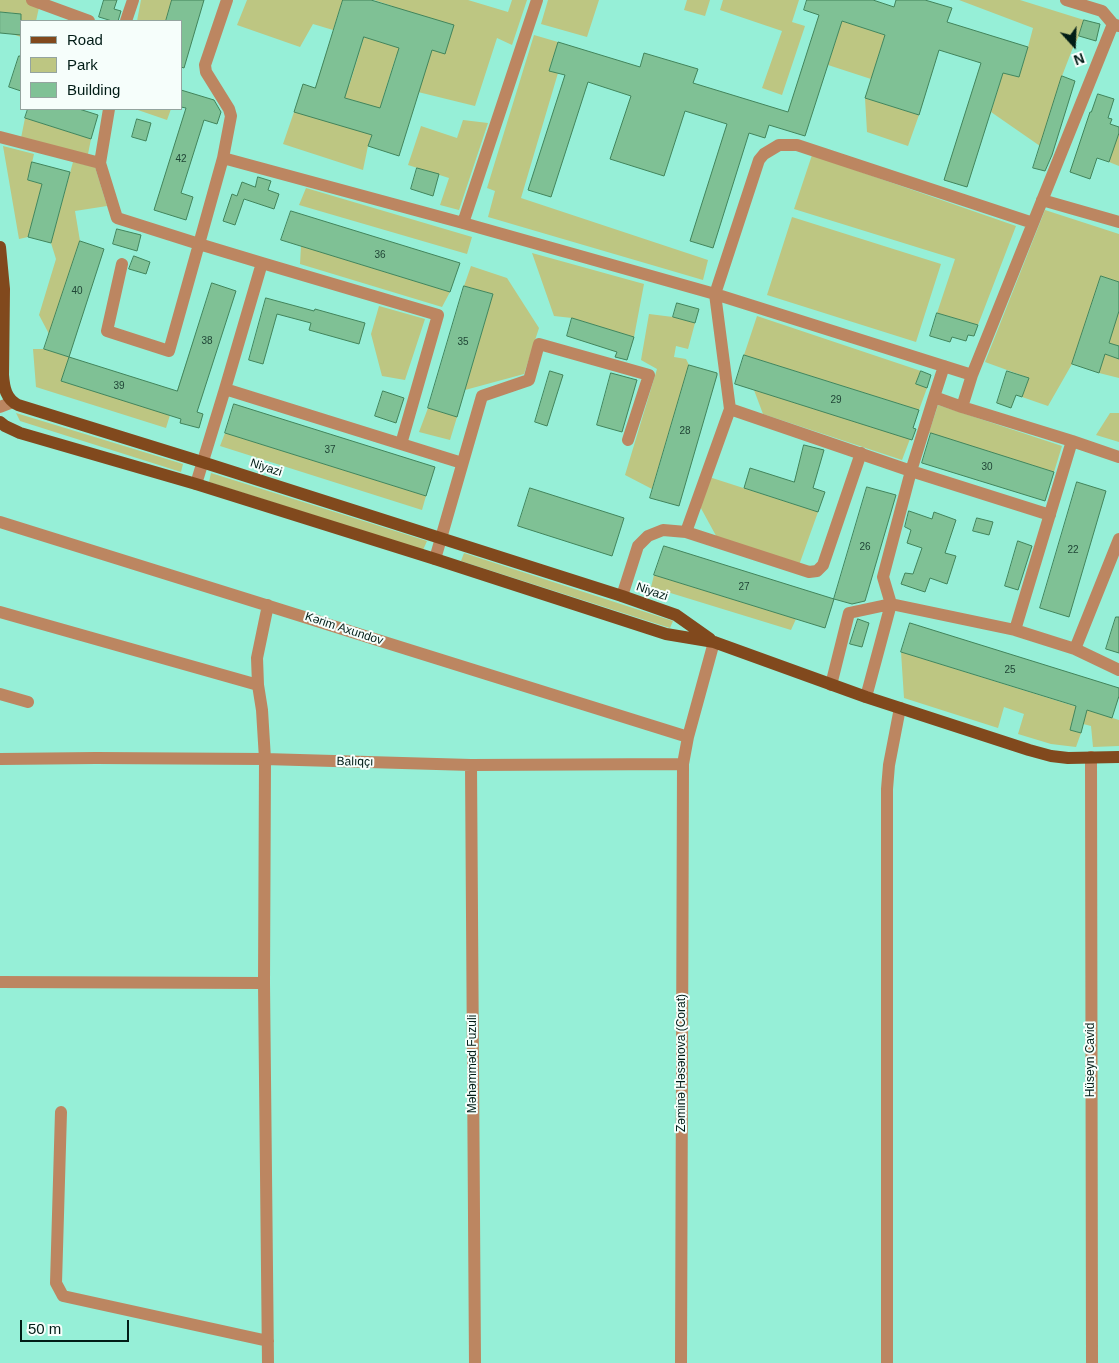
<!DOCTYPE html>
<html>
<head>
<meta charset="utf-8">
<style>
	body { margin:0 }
	#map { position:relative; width:1119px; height:1363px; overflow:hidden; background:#96efd7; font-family:Arial,sans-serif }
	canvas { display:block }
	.legend { position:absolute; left:20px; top:20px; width:162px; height:90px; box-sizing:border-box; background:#f6fefb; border:1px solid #94a49f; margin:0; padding:6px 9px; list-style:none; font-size:15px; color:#011c16 }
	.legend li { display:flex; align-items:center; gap:10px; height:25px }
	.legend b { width:25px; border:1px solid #94a49f }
	.north { position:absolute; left:1049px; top:20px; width:50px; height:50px; -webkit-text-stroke:4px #f6fefb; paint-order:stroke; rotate:160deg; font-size:14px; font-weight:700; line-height:20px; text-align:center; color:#011c16 }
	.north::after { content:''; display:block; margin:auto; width:18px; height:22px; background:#011c16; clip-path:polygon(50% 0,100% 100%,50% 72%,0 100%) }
	.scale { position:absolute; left:20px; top:1320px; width:109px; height:22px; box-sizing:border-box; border:2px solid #011c16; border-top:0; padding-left:6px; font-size:15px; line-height:18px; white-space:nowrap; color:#011c16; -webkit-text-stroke:4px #f6fefb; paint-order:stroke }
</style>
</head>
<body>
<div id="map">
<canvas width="1119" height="1363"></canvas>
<ul class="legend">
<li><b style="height:6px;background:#81491d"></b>Road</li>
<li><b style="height:14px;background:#bdc682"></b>Park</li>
<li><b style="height:14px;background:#7fc195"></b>Building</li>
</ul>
<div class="north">N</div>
<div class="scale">50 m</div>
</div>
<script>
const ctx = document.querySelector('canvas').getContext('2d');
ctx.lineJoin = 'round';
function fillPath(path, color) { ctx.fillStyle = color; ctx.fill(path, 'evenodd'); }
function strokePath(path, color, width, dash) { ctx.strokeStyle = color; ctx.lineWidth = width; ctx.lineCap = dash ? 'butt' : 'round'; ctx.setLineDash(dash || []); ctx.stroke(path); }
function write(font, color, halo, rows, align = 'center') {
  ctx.font = font + ' Arial,sans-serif'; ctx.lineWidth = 4; ctx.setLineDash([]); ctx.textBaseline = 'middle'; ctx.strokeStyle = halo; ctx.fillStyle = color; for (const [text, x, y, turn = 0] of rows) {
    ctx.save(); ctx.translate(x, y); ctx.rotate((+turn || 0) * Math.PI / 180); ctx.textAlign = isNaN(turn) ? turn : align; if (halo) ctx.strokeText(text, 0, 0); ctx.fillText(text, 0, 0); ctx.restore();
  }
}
const green = new Path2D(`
	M0 0H32L40 3 36 21H21V37L12 34 14 13 0 12Z
	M141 0H172L166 21H137Z
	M247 0H343L333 30 313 24 300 47 237 25Z
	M374 0H468L508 12 512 0H527L512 45 497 38 475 106 418 92 392 6Z
	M548 0H599L587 37 541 24Z
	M687 0H710L705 16 684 10Z
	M723 0H799L792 22 805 26 782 95 762 88 782 31 720 10Z
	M959 0H1020L1084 20 1079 36 1072 50 1062 76 1040 146 991 112 1003 73 1019 77 1028 47 1033 28Z
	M842 21 885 35 871 79 828 65Z
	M534 35 558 42 549 70 558 73 521 198 708 260 703 280 488 217 495 191 487 188Z
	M364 37 407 50 396 56 368 146 363 170 283 144 294 112 362 103 335 95 339 83 349 86Z
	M865 98 919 115 908 146 867 132Z
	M135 109H171L167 120Z
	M25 118 91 139 87 159 20 143Z
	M463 120 488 123 459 210 440 205 449 178 408 165 421 126 457 138Z
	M1119 133V166L1109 162Z
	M3 146 34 154 28 180 42 184 28 237 19 239Z
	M812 155 1016 226 978 325 937 313 955 259 794 209Z
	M73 162 95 167 107 206 75 211 80 241 49 334 39 315 56 259 51 243Z
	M306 188 472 237 467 254 299 205Z
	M1045 210 1119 234V282L1101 276 1072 364 1048 406 1022 397 1029 378 985 362Z
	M792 217 941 264 916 342 767 295Z
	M301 246 450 292 442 307 300 264Z
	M532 253 644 284 634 337 572 318 554 316Z
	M471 266 507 278 539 328 524 374 465 390 493 294 464 286Z
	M379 306 425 319 405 380 382 376 371 334Z
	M1118 313H1119V346L1109 343Z
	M649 314 673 317 695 323 688 349 676 346 674 357 686 359 689 365 652 489 625 475 657 369 641 360Z
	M757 316 921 371 916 384 927 388 919 410 744 355Z
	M33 349H44L69 357 61 381 170 415 166 428 36 387Z
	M1105 354 1119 359V378L1099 373Z
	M754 390 910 439 902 460 763 414Z
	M938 405 1062 446 1054 472 929 433Z
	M428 408 457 417 450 440 419 432Z
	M16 413 183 464 181 472 20 421Z
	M1110 413H1119V442L1096 435Z
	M225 433 426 496 422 510 220 446Z
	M211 473 427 541 423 550 209 482Z
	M706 476 818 512 798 568 720 543 697 501Z
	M464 553 673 621 670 628 461 561Z
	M654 575 796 619 791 630 651 587Z
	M901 652 1119 720V746L1093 747 1091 726 1072 721 1070 730 1081 733 1076 747 1051 744 1018 734 1024 714 1004 707 998 728 904 698Z`);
const building = new Path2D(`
	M104 0H117L114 9 121 11 118 21H112L99 17Z
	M172 0H204L184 68 181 67V21H166Z
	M343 0H371L454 25 445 54 432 50 399 156 368 146 372 135 294 112 303 84 315 88ZM364 37 399 48 380 108 345 98Z
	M807 0H873L894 7 896 0H925L952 8 947 22 1028 47 1019 77 1003 73 967 187 944 180 981 63 939 50 919 115 865 98 885 35 842 21 805 136 769 125 765 138 749 133 713 248 690 241 727 124 685 111 664 176 610 159 631 96 588 82 551 197 528 190 565 75 549 71 558 42 640 67 644 53 698 69 693 83 788 112 819 15 804 10Z
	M0 12 21 14V35L0 33Z
	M1084 20 1100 24 1096 41 1079 36Z
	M19 56H21V91L9 87Z
	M1062 76 1075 81 1052 155 1045 171 1033 168Z
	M181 90 214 100 221 112 217 124 204 120 181 193 193 197 186 220 154 210 186 108 181 107Z
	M1098 94 1114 99 1108 118 1112 119 1110 124 1119 127V133L1109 162 1097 158 1090 179 1070 172 1090 112H1091Z
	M28 109H79L98 115 91 139 25 118Z
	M137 119 151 123 146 141 132 137Z
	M32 162 70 172 51 243 28 237 42 184 28 180Z
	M417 168 439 174 433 196 411 189Z
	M258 177 271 181 268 190 279 194 274 209 244 199 235 225 223 221 232 194 237 196 242 182 255 187Z
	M291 211 460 263 450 292 281 240Z
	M117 229 141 235 137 251 113 244Z
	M80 241 104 249 69 357 44 349Z
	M134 256 150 262 146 274 129 269Z
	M1101 276 1119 282V311L1109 343 1119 346V359L1105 354 1099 373 1072 364Z
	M212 283 236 291 197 412 203 414 199 428 180 423 181 419 61 381 69 357 177 391Z
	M464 286 493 294 457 417 428 408Z
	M266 298 314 311 315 309 365 323 359 344 309 330 311 323 277 314 263 364 249 360Z
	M677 303 699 309 695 323 673 317Z
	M937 313 978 325 974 336 968 335 966 341 952 337 950 342 930 336Z
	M572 318 634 337 627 360 615 357 617 352 567 336Z
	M744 355 919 410 913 428 916 429 912 440 735 384Z
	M689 365 717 373V375L679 506 650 498Z
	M550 371 563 375 547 426 535 422Z
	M921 371 931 375 927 388 916 384Z
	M1007 371 1029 378 1022 397 1016 395 1011 408 997 403Z
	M611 373 637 380 622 432 597 425Z
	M383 391 404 398 396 423 375 416Z
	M234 404 435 467 426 496 225 433Z
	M931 433 1054 472 1045 501 922 463Z
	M804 445 824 450 813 488 825 492 818 512 744 488 750 468 794 482Z
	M1077 482 1106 491 1069 617 1040 608Z
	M867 487 896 495 865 601 852 604 834 599Z
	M530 488 624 518 612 556 518 526Z
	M909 511 932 519 934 512 956 520 945 553 956 556 947 584 930 578 925 592 901 584 905 573 913 574 922 548 907 543 911 530 905 527Z
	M977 518 993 522 989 535 973 531Z
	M1018 541 1032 546 1018 590 1005 586Z
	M664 546 834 599 825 628 654 575Z
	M1116 617H1119V653L1106 649Z
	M858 619 869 623 862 647 850 644Z
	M910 623 1119 688V696L1112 718 1087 710 1081 733 1070 730 1076 706 901 652Z`);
const minor = new Path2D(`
	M32 0 89 21
	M227 0 205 65 206 72 229 109 231 116 223 158 463 223 715 294 972 375
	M1066 0 1102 11 1113 24
	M126 21 133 0
	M1119 26 1113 24 972 375 962 407 1072 441 1119 457
	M0 137 100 163 117 218 199 244 169 351 107 331 122 264
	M223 158 199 244 262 263
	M100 163 109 109
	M1042 200 1119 222
	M463 223 537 0
	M225 389 262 263 438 315 401 444
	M934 397 944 366
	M0 407 13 402
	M730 409 715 294 759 160 764 154 779 145H797L1033 223
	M196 484 225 389 462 463
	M0 522 688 737
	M686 532 809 572 817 571 823 565 861 453
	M435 559 482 396 529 380 539 344 649 375 628 440
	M622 596 638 546 648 536 663 530 686 532 730 409 911 471 934 397 962 407
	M268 605 257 658 258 685 262 710 265 759 264 983 268 1363
	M0 612 258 685
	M1015 630 1072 441
	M1075 649 1119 539
	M831 685 849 613 891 604 883 577 911 471 1050 515
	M0 694 28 702
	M866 697 891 604 1015 630 1075 649 1119 670
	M1091 757 1092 1363
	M0 759 96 758 265 759 471 765 683 764 688 737 714 642
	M471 765 475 1363
	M0 982 264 983
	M61 1112 56 1283 63 1296 268 1341
	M681 1363 683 764
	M887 1363V789L889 765 900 708`);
const major = new Path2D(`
	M0 247 4 289 3 375C4 388 6 399 18 405L202 462 622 596 676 615 710 639
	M0 422 5 426 20 433 196 484 435 559 666 634 714 642 866 697 1029 750 1051 756 1068 758 1119 757`);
const numberNames = [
	["42",181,159],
	["36",380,255],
	["40",77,291],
	["38",207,341],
	["35",463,342],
	["39",119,386],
	["29",836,400],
	["28",685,431],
	["37",330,450],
	["30",987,467],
	["26",865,547],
	["22",1073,550],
	["27",744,587],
	["25",1010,670]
];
const streetNames = [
	["Niyazi",266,468,18],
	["Niyazi",652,592,19],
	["Kərim Axundov",344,629,18],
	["Balıqçı",355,762,1],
	["Hüseyn Cavid",1091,1060,-90],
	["Zəminə Həsənova (Corat)",682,1063,-90],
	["Məhəmməd Fuzuli",473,1064,-90]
];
fillPath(green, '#bdc682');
fillPath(building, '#7fc195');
strokePath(building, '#42845b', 1);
strokePath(minor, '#bc8661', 12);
strokePath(major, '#81491d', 12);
write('10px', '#204536', null, numberNames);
write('12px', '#011c16', '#f6fefb', streetNames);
</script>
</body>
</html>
